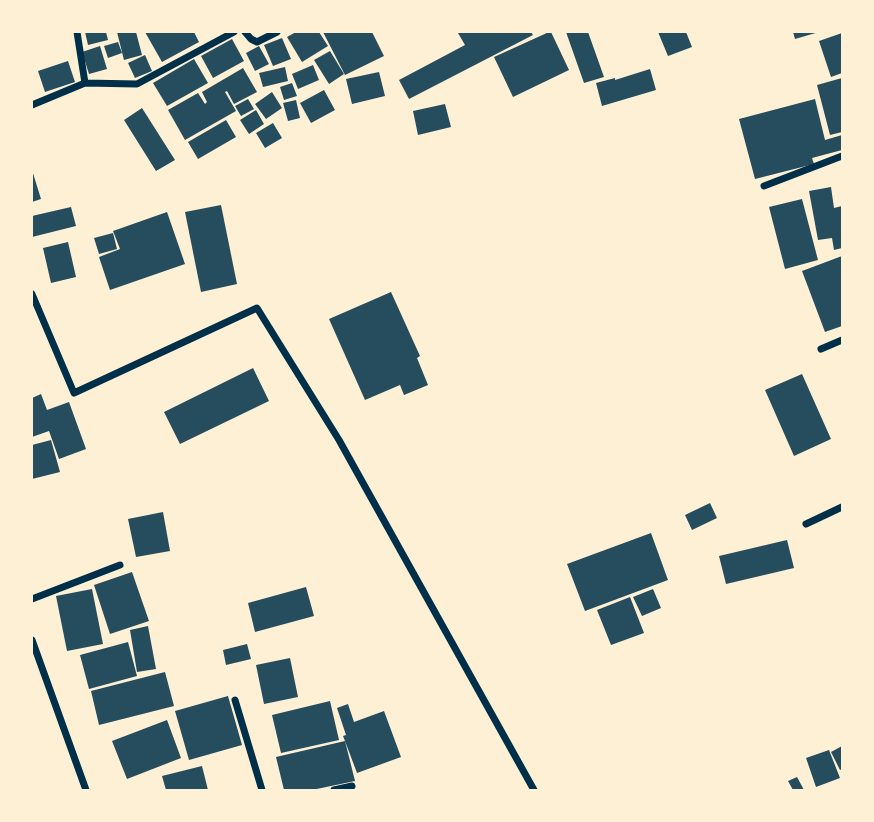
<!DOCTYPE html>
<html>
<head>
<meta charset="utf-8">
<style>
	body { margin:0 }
	#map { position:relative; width:874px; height:822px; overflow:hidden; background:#fdf0d5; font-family:"Asap Condensed",sans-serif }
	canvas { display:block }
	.frame { position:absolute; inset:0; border:33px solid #fdf0d5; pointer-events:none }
</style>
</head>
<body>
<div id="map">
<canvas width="874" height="822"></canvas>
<div class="frame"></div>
</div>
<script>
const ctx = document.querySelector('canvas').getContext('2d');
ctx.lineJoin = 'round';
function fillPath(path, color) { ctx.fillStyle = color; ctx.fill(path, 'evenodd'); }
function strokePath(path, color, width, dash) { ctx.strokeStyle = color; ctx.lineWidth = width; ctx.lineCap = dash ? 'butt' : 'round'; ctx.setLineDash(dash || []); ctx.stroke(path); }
const building = new Path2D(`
	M85 32H106L108 40 88 45Z
	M117 32H136L142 55 124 60Z
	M145 32H194L199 42 162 62Z
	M296 32H319L328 46 302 62 287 37Z
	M323 32H372L384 56 345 75Z
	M461 32H531L533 35 409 99 399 80 465 45 458 33Z
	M549 32H551L569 70 513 97 494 57Z
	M566 32H588L604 77 584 83Z
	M658 32H686L692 47 668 56Z
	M793 32H819L795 39Z
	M842 33V73L831 77 819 41Z
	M282 38 291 59 273 66 264 45Z
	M232 39 244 61 213 78 201 56Z
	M118 42 122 53 108 58 104 46Z
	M100 46 107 69 89 74 82 52Z
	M259 46 269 64 255 71 246 53Z
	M330 51 344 74 329 84 314 60Z
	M145 55 152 71 135 78 128 63Z
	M194 59 208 83 167 106 153 83Z
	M68 61 75 82 45 92 38 71Z
	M313 65 319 80 298 89 292 74Z
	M285 67 288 81 263 87 259 73Z
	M243 68 257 92 234 104 227 91 225 92 236 111 185 140 168 110 198 93 205 104 207 102 202 92Z
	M650 69 656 90 602 106 596 83 615 78V80Z
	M379 72 385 96 352 104 346 79Z
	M842 78V132L830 135 817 85Z
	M292 83 297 96 284 100 280 87Z
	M324 90 335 110 311 123 300 103Z
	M272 92 282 108 266 119 255 104Z
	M248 99 254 109 241 116 235 106Z
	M815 99 825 140 842 135V150L812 158 814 164 755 179 739 119Z
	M296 100 300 118 288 121 283 103Z
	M445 104 451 127 418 135 413 111Z
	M142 108 175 160 156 171 124 120Z
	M256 110 264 124 249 134 240 120Z
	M226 120 236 137 198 159 188 142Z
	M273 123 282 138 265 148 256 133Z
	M32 170 41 199 32 202Z
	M831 187 834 208 842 206V248L834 250 832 238 818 240 809 191Z
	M802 199 818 260 785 269 769 207Z
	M221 205 237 284 201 292 185 212Z
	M71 207 76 226 32 237V216Z
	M167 212 185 264 110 290 99 257 120 249 113 231Z
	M113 233 117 249 99 254 94 238Z
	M68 242 76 277 51 283 43 248Z
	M842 256V326L825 332 802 271Z
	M391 292 420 356 417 358 428 385 404 395 400 385 365 400 329 319Z
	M253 368 269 401 180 444 164 412Z
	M802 374 831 439 794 456 765 390Z
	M41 394 47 410 69 402 86 449 59 459 49 431 32 437V398Z
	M51 440 60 472 32 479V445Z
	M710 503 717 518 692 530 685 515Z
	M163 512 170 551 136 557 128 519Z
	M651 533 668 580 585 611 567 564Z
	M787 540 794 568 726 584 719 556Z
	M132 572 149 621 110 634 94 585Z
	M306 587 314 616 255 632 248 603Z
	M92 589 103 644 67 651 56 596Z
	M653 589 661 608 642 616 633 597Z
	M630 597 644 633 611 645 597 610Z
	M148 626 156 669 137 672 130 630Z
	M128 642 137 676 89 689 80 655Z
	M247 644 251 659 226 665 223 650Z
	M290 658 298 697 264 704 256 665Z
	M165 672 174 706 99 725 91 691Z
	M228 696 242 745 189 760 175 711Z
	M330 701 339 740 281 753 272 715Z
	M348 704 354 722 384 711 401 757 357 773 345 741 355 781 312 790H284L276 757 345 741 343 736 346 735 337 708Z
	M167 720 181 758 127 779 112 741Z
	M842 746V769L840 770 831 752Z
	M829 750 840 778 816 787 806 758Z
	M202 766 208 790H166L162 776Z
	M797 777 804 790H793L788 781Z`);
const minor = new Path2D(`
	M245 32 251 39 257 42 277 32
	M85 83 137 84 234 32
	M32 105 85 83 77 32
	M764 186 842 156
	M32 294 74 393 257 308 339 440 534 790
	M821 349 842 340
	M806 524 842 507
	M32 599 120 565
	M32 640 86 790
	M235 700 262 790
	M334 790 352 786`);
fillPath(building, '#264d5e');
strokePath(minor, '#003049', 7);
</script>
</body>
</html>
